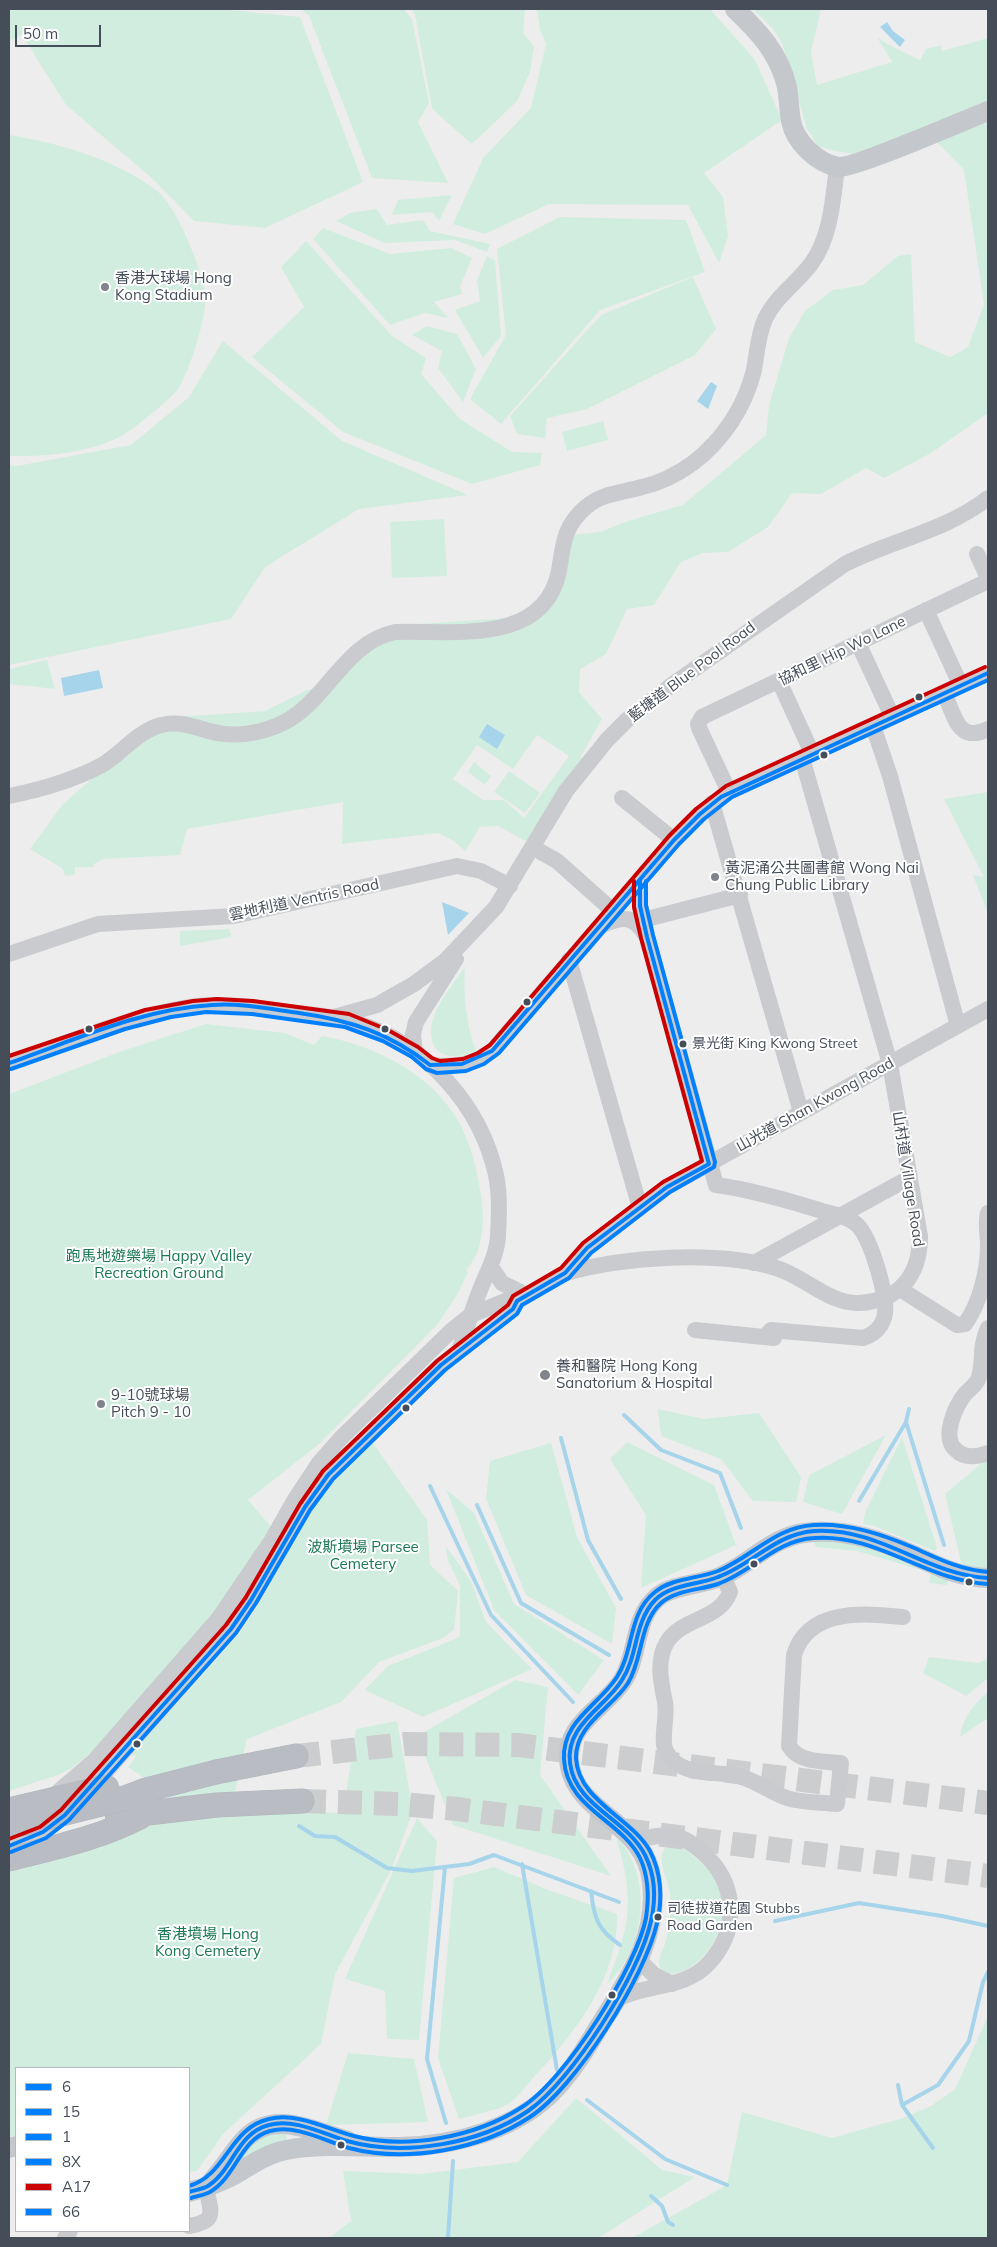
<!DOCTYPE html>
<html>
<head>
<meta charset="utf-8">
<style>
	body { margin:0 }
	#map { position:relative; width:997px; height:2247px; overflow:hidden; background:#eeeded; font-family:Mulish,sans-serif }
	canvas { display:block }
	.frame { position:absolute; inset:0; border:10px solid #454d59; pointer-events:none }
	.legend { position:absolute; left:15px; top:2067px; width:175px; height:165px; box-sizing:border-box; background:#fff; border:1px solid #b5b8bd; margin:0; padding:6px 9px; list-style:none; font-size:15px; color:#454d59 }
	.legend li { display:flex; align-items:center; gap:10px; height:25px }
	.legend b { width:25px; border:1px solid #b5b8bd }
	.scale { position:absolute; left:15px; top:25px; width:86px; height:22px; box-sizing:border-box; border:2px solid #454d59; border-top:0; padding-left:6px; font-size:15px; line-height:18px; white-space:nowrap; color:#454d59; -webkit-text-stroke:4px #fff; paint-order:stroke }
</style>
</head>
<body>
<div id="map">
<canvas width="997" height="2247"></canvas>
<div class="frame"></div>
<ul class="legend">
<li><b style="height:6px;background:#0080ff"></b>6</li>
<li><b style="height:6px;background:#0080ff"></b>15</li>
<li><b style="height:6px;background:#0080ff"></b>1</li>
<li><b style="height:6px;background:#0080ff"></b>8X</li>
<li><b style="height:6px;background:#c00"></b>A17</li>
<li><b style="height:6px;background:#0080ff"></b>66</li>
</ul>
<div class="scale">50 m</div>
</div>
<script>
const ctx = document.querySelector('canvas').getContext('2d');
ctx.lineJoin = 'round';
function fillPath(path, color) { ctx.fillStyle = color; ctx.fill(path, 'evenodd'); }
function strokePath(path, color, width, dash) { ctx.strokeStyle = color; ctx.lineWidth = width; ctx.lineCap = dash ? 'butt' : 'round'; ctx.setLineDash(dash || []); ctx.stroke(path); }
function write(font, color, halo, rows, align = 'center') {
  ctx.font = font + ' Mulish,"Noto Sans TC",sans-serif'; ctx.lineWidth = 4; ctx.setLineDash([]); ctx.textBaseline = 'middle'; ctx.strokeStyle = halo; ctx.fillStyle = color; for (const [text, x, y, turn = 0] of rows) {
    ctx.save(); ctx.translate(x, y); ctx.rotate((+turn || 0) * Math.PI / 180); ctx.textAlign = isNaN(turn) ? turn : align; if (halo) ctx.strokeText(text, 0, 0); ctx.fillText(text, 0, 0); ctx.restore();
  }
}
const green = new Path2D(`
	M9 9H221L300 17 363 182 265 228 194 221 155 181 66 105 22 35 9 41Z
	M301 9H404L412 19 429 103 418 122 448 183 372 178 309 16Z
	M411 9H525L523 34 534 46 530 72 517 101 472 144 432 109 415 14Z
	M537 9H710L755 60 782 120 704 173 723 197 728 236 719 263 688 205 549 204 485 234 453 224 483 158 531 108 546 44 540 30Z
	M753 9H821L811 52 817 85 892 62 877 37 887 44 920 60 926 49 942 45V51L988 38V413L931 453 884 478 866 468 821 494 792 493 768 527 728 552 703 553 681 562 654 605 627 609 606 654 580 669 579 692 602 719 581 756 586 762 533 845 498 826 480 827 465 851 454 841 438 833 342 844 343 802 187 829 180 855 103 859 94 864V867H75V875L65 876 63 869 30 849 62 805 161 718 265 711 307 690 323 686 404 625 524 617 557 574 562 536 600 532 628 521 683 505 766 435 769 405 789 338 805 311 833 290 863 285 898 256 911 254 915 342 950 357 968 347 984 304 964 170 935 140 875 157 834 151 818 146 807 129 782 43 773 29ZM537 735 569 756 524 818 504 800H483L453 779 477 745 513 769Z
	M9 135C59 143 114 159 156 190 173 203 186 236 194 255 199 270 207 291 205 306 203 327 189 372 178 389 170 400 135 428 123 435 90 453 46 457 9 456Z
	M452 195 439 221 432 212 392 215 398 200Z
	M377 209 387 225 423 220 430 231 490 244 487 252 455 240 385 243 336 221 350 213Z
	M560 217 686 220 705 272 600 310 501 424 470 399 506 335 497 249Z
	M323 228 390 254 451 248 472 258 460 286 462 294 434 302 448 318 425 313 390 325 313 239Z
	M306 241 392 336 426 358 421 374 460 419 512 452 542 453 540 465 472 484 343 432 252 357 304 307 281 267Z
	M487 256 495 261 501 336 483 358 455 310 480 301 477 281Z
	M693 277 716 329 695 355 587 409 547 418 545 438 517 434 510 416 601 315Z
	M427 326 457 334 476 369 463 402 438 368 442 351 412 335Z
	M223 341 342 441 468 495 359 509 265 567 231 619 9 665V465L17 466 131 445 189 397Z
	M603 421 608 440 567 451 562 432Z
	M444 519 447 576 392 578 390 522Z
	M47 660 55 689 9 684V669Z
	M474 762 491 776 485 785 468 772Z
	M509 771 540 793 525 813 494 792Z
	M988 792V914L973 875 984 877 944 799Z
	M229 929 231 937 180 946V931Z
	M465 966C463 994 466 1024 476 1051 462 1057 446 1060 435 1048 420 1020 451 989 465 966Z
	M206 1024 284 1033 314 1045 322 1036C374 1045 432 1074 459 1122 471 1144 477 1170 481 1195 485 1218 484 1252 466 1270L468 1272 457 1295 437 1325 319 1444 248 1500 274 1530 219 1609 96 1748 72 1768 58 1775 9 1791V1094L122 1051Z
	M658 1409 704 1419 759 1413 801 1477 796 1502 753 1501 721 1459 661 1436Z
	M886 1435 842 1514 803 1502 809 1475Z
	M902 1437 937 1548 935 1551 874 1526 863 1524 865 1513Z
	M627 1442 714 1485 736 1545 641 1588 646 1515 610 1459Z
	M373 1443 427 1520 430 1565 458 1591 454 1630 443 1638 379 1662 341 1702 247 1739 229 1816 313 1812 343 1813 356 1729 397 1721 413 1811 391 1870 335 1974 321 2044 223 2134 197 2171 189 2172V2068H16V2135L9 2137V1862L170 1801 164 1792 128 1767 136 1757 132 1754 239 1634 258 1605 313 1508 340 1474Z
	M551 1443 577 1537 616 1608 612 1644 526 1595 486 1499 490 1461Z
	M988 1458V1572L963 1566 964 1564 961 1562 945 1494Z
	M446 1489 474 1513 514 1604 604 1660 578 1695 494 1610Z
	M812 1540H849L950 1576 947 1585 929 1583 931 1573 857 1551 816 1547Z
	M445 1545 471 1581 486 1622 532 1669 423 1717 365 1690 388 1666 460 1637V1586L448 1560Z
	M929 1657 979 1663 988 1658V1678L966 1696 923 1673Z
	M515 1680 548 1687 540 1775 611 1876 453 1825 417 1736Z
	M988 1692V1718L960 1737C963 1717 973 1705 988 1692Z
	M417 1818 437 1841 419 2040 387 2039 385 1991 345 1979Z
	M616 1837C654 1874 646 1950 607 1984 631 1922 635 1901 616 1837Z
	M671 1844C681 1845 688 1851 694 1857 703 1864 712 1872 717 1882 734 1918 709 1971 669 1974L660 1968 659 1963C659 1955 664 1948 666 1941 670 1925 671 1909 670 1893 668 1879 652 1851 671 1844Z
	M494 1867 546 1889 617 1914C619 1977 575 2033 534 2077 526 2086 519 2096 510 2103 500 2110 472 2115 459 2119L438 2058 454 1878Z
	M988 2016V2238H632L727 2185 742 2112 832 2138 903 2118 931 2106 955 2089Z
	M348 2053 414 2059 428 2122 326 2125Z
	M576 2098 662 2170 695 2177 598 2238H329L351 2221 343 2171 421 2174 518 2162Z
	M286 2132 287 2141 236 2166C251 2138 255 2137 286 2132Z`);
const water = new Path2D(`
	M887 22 893 31 905 40 900 47 880 27Z
	M711 382 717 386 708 409 697 401Z
	M99 670 103 688 64 696 61 678Z
	M487 724 505 735 497 749 479 737Z
	M442 902 469 913 448 935Z`);
const stream = new Path2D(`
	M624 1415 661 1450 720 1473 741 1528
	M906 1422 944 1545
	M561 1438 588 1540 621 1599
	M430 1486 491 1615 573 1702
	M859 1501 906 1422 909 1409
	M477 1505 521 1603 609 1655
	M299 1826 315 1836 335 1837 387 1868 412 1871 469 1864 494 1855 619 1902
	M522 1864 557 2070
	M445 1867 427 2059 446 2123
	M591 1891C594 1918 597 1929 620 1945
	M775 1921 859 1903 942 1916 988 1926
	M898 2085 902 2105 933 2148
	M587 2100 665 2159 727 2185
	M902 2105 938 2085 969 2041 983 1982 988 1972
	M651 2196 662 2206 668 2222 673 2225
	M448 2238 453 2161`);
const highwayTunnel = new Path2D(`
	M296 1756 405 1744 518 1745 988 1803
	M302 1801 401 1804 457 1809 988 1876`);
const minor = new Path2D(`
	M977 554 988 578
	M926 610 961 686
	M858 643 892 716
	M779 681 812 753
	M944 693C955 716 958 744 988 729
	M873 726 890 776 958 1026
	M729 792 699 728 698 724 702 717 988 581
	M9 796C39 790 74 780 102 765 122 753 138 731 161 725 179 721 192 726 209 731 233 738 260 734 283 723 327 701 345 642 395 632 453 630 544 646 559 571 563 545 564 525 586 507 602 493 622 493 642 487 660 483 678 474 693 463 723 440 745 407 754 370 757 353 758 335 765 319 776 296 797 283 811 264 831 237 833 199 837 167
	M622 798 674 840
	M712 803 801 1112
	M532 847 557 861 613 911
	M640 881V906L647 937 716 1185C753 1190 787 1200 822 1211 833 1214 846 1216 855 1223 870 1234 883 1284 885 1303 887 1320 879 1333 863 1338L771 1330 765 1337
	M643 920 740 895
	M602 925C623 917 633 914 646 936
	M9 954 98 924 234 916 457 866 481 871 510 886
	M569 960 640 1208
	M334 1017 377 1005 414 984 445 961 496 907 566 791 607 740 628 719 673 684 845 564C892 540 946 531 988 498
	M415 1052 413 1034 416 1022 456 959
	M9 1063C68 1043 128 1017 190 1007 223 1002 256 1008 289 1012 311 1015 334 1016 356 1023 425 1042 481 1106 496 1175 500 1195 499 1216 498 1236 497 1255 487 1272 480 1290 472 1310 466 1330 459 1351
	M430 1065C454 1068 472 1065 492 1051L674 840C691 821 708 806 729 792L988 673
	M754 1263 909 1178
	M491 1267 502 1283 526 1295
	M565 1273C624 1257 716 1250 776 1268 804 1276 829 1304 859 1303 900 1301 920 1275 920 1236L890 1064 802 758
	M900 1289 957 1325 965 1324C980 1303 988 1271 988 1245 988 1235 985 1222 988 1213
	M988 1328C979 1347 984 1361 979 1377 977 1385 970 1388 965 1394 955 1407 941 1438 956 1450 965 1459 977 1457 988 1453
	M695 1330 774 1338
	M723 1576 730 1592C719 1621 683 1617 667 1642 656 1660 661 1683 665 1702 668 1716 660 1740 666 1751 678 1778 719 1770 742 1777 758 1782 772 1793 787 1798 802 1803 821 1802 837 1804L841 1763C823 1761 799 1763 789 1746L794 1655C808 1608 864 1613 903 1617
	M88 1792 231 1629 251 1600 305 1507 328 1475 441 1365 513 1309 517 1301
	M52 1797 95 1760 219 1618 272 1540 294 1501 319 1463 340 1439 452 1330 471 1315 508 1300 517 1301 565 1273 587 1248 667 1187 988 1009
	M9 1846 43 1832 61 1818
	M639 1960 653 1974 672 1984
	M616 2000C645 1983 685 1990 709 1963 740 1929 737 1882 702 1852 693 1844 684 1837 673 1836 660 1834 647 1838 635 1841
	M189 2226C219 2221 210 2211 206 2187
	M65 2238 70 2231`);
const major = new Path2D(`
	M735 9C759 32 779 53 787 87 789 98 789 110 791 121 795 142 817 163 838 167 853 169 965 120 988 111
	M9 2148 16 2146
	M211 2182C224 2169 232 2153 244 2140 273 2108 314 2132 348 2141
	M189 2192C204 2188 219 2183 232 2176 250 2166 265 2154 286 2150 322 2143 361 2147 398 2147 453 2146 518 2130 556 2088 577 2066 592 2037 609 2011 634 1971 658 1932 652 1882 646 1823 579 1815 570 1767 562 1724 604 1710 623 1680 639 1655 633 1616 659 1596 675 1584 703 1585 722 1576 749 1564 773 1537 804 1533 841 1528 879 1539 913 1555 938 1566 960 1578 988 1578`);
const highway = new Path2D(`
	M125 1798 146 1790 216 1772 296 1756
	M117 1814 148 1813 217 1805 302 1801
	M9 1859C52 1848 100 1838 140 1817`);
const highwayBridge = new Path2D(`
	M9 1810 107 1787
	M9 1827 125 1798`);
const bus1 = new Path2D(`
	M189 2192C195 2190 203 2189 208 2186 233 2170 237 2133 269 2125 295 2118 323 2134 347 2141 404 2157 480 2144 528 2111 572 2081 640 1973 651 1921 656 1899 655 1875 645 1855 627 1819 575 1806 570 1763 565 1725 605 1708 622 1680 638 1656 634 1622 655 1600 671 1584 698 1585 718 1577 752 1565 775 1534 814 1531 880 1527 926 1575 988 1578`);
const bus2 = new Path2D(`
	M191 2198C197 2196 204 2195 210 2192 236 2177 240 2139 270 2131 296 2124 325 2141 349 2148 406 2163 480 2150 530 2117 576 2087 645 1977 657 1923 663 1899 661 1872 650 1851 631 1817 578 1801 576 1758 575 1725 612 1708 628 1683 643 1659 639 1623 661 1603 676 1590 700 1590 718 1584 752 1572 776 1540 814 1538 877 1533 926 1581 988 1584`);
const bus3 = new Path2D(`
	M9 1063C75 1040 141 1009 212 1005 241 1003 270 1009 299 1013 349 1020 390 1033 430 1065
	M430 1065 462 1064 492 1051 674 840 700 814 721 797 988 673
	M9 1846 43 1832 65 1815 231 1629 251 1600 305 1507 328 1475 441 1365 513 1309 517 1301 565 1273 587 1248 667 1187 709 1164 647 937 640 906V881`);
const bus4 = new Path2D(`
	M11 1069 125 1029 171 1017 206 1012 252 1014 345 1027 383 1041 412 1057 426 1069 437 1073 466 1071 484 1064 499 1053 679 844 704 819 732 797 988 680
	M11 1852 46 1838 69 1820 236 1633 256 1603 310 1510 333 1479 445 1370 517 1314 522 1305 569 1278 591 1253 670 1192 714 1167 715 1162 653 935 646 905V881`);
const bus5 = new Path2D(`
	M9 1056 145 1010 193 1001 217 999 253 1001 349 1014 388 1030 418 1047 432 1058 440 1061 463 1059 478 1053 490 1045 669 836 696 809 726 786 985 667
	M9 1839 40 1827 61 1810 226 1625 246 1597 300 1504 323 1471 437 1361 508 1305 513 1296 561 1268 583 1243 663 1182 702 1161 641 938 634 907V881`);
const bus6 = new Path2D(`
	M189 2186C227 2175 229 2128 269 2119 297 2112 327 2129 354 2136 407 2150 476 2137 522 2107 566 2079 636 1968 646 1918 649 1898 649 1877 640 1858 621 1820 566 1808 564 1759 562 1721 598 1706 617 1677 634 1651 628 1613 655 1592 672 1578 697 1579 718 1571 752 1557 775 1527 814 1525 848 1523 881 1534 912 1547 937 1558 960 1570 988 1572`);
const markers = [
	[105,287,5,"#80858d"],
	[919,697,4.5,"#454d59"],
	[824,755,4.5,"#454d59"],
	[715,877,5,"#80858d"],
	[527,1002,4.5,"#454d59"],
	[89,1029,4.5,"#454d59"],
	[385,1029,4.5,"#454d59"],
	[683,1044,4.5,"#454d59"],
	[545,1375,6,"#80858d"],
	[101,1404,5,"#80858d"],
	[406,1408,4.5,"#454d59"],
	[754,1564,4.5,"#454d59"],
	[969,1582,4.5,"#454d59"],
	[137,1744,4.5,"#454d59"],
	[658,1917,4.5,"#454d59"],
	[612,1995,4.5,"#454d59"],
	[341,2145,4.5,"#454d59"]
];
const busNames = [
	["景光街 King Kwong Street",692,1044],
	["司徒拔道花園 Stubbs",667,1909],
	["Road Garden",667,1926]
];
const poiNames = [
	["香港大球場 Hong",115,278],
	["Kong Stadium",115,295],
	["黃泥涌公共圖書館 Wong Nai",725,868],
	["Chung Public Library",725,885],
	["養和醫院 Hong Kong",556,1366],
	["Sanatorium & Hospital",556,1383],
	["9-10號球場",111,1395],
	["Pitch 9 - 10",111,1412]
];
const streetNames = [
	["協和里 Hip Wo Lane",842,651,-26],
	["藍塘道 Blue Pool Road",692,672,-37],
	["雲地利道 Ventris Road",304,900,-12],
	["山光道 Shan Kwong Road",815,1105,-29],
	["山村道 Village Road",908,1179,81]
];
const parkNames = [
	["跑馬地遊樂場 Happy Valley",159,1256],
	["Recreation Ground",159,1273],
	["波斯墳場 Parsee",363,1547],
	["Cemetery",363,1564],
	["香港墳場 Hong",208,1934],
	["Kong Cemetery",208,1951]
];
fillPath(green, '#d1eddf');
fillPath(water, '#a6d4ea');
strokePath(stream, '#a6d4ea', 4);
strokePath(highwayTunnel, '#cccdcf', 24, [24, 12]);
strokePath(highway, '#b2b5bc', 25);
strokePath(minor, '#c9cbce', 16);
strokePath(major, '#c4c8cc', 20);
strokePath(highway, '#b9bdc3', 24);
strokePath(highwayBridge, '#b2b5bc', 25, []);
strokePath(highwayBridge, '#b9bdc3', 24);
strokePath(bus1, '#0080ff', 4);
strokePath(bus2, '#0080ff', 4);
strokePath(bus3, '#0080ff', 4);
strokePath(bus4, '#0080ff', 4);
strokePath(bus5, '#c00', 4);
strokePath(bus6, '#0080ff', 4);
for (const [x, y, r, color] of markers) { const dot = new Path2D(); dot.arc(x, y, r, 0, 2 * Math.PI); ctx.fillStyle = color; ctx.fill(dot); strokePath(dot, '#fff', 2); }
write('14px', '#454d59', '#fff', busNames, 'left');
write('15px', '#454d59', '#fff', poiNames, 'left');
write('15px', '#454d59', '#fff', streetNames);
write('15px', '#187853', '#fff', parkNames);
</script>
</body>
</html>
